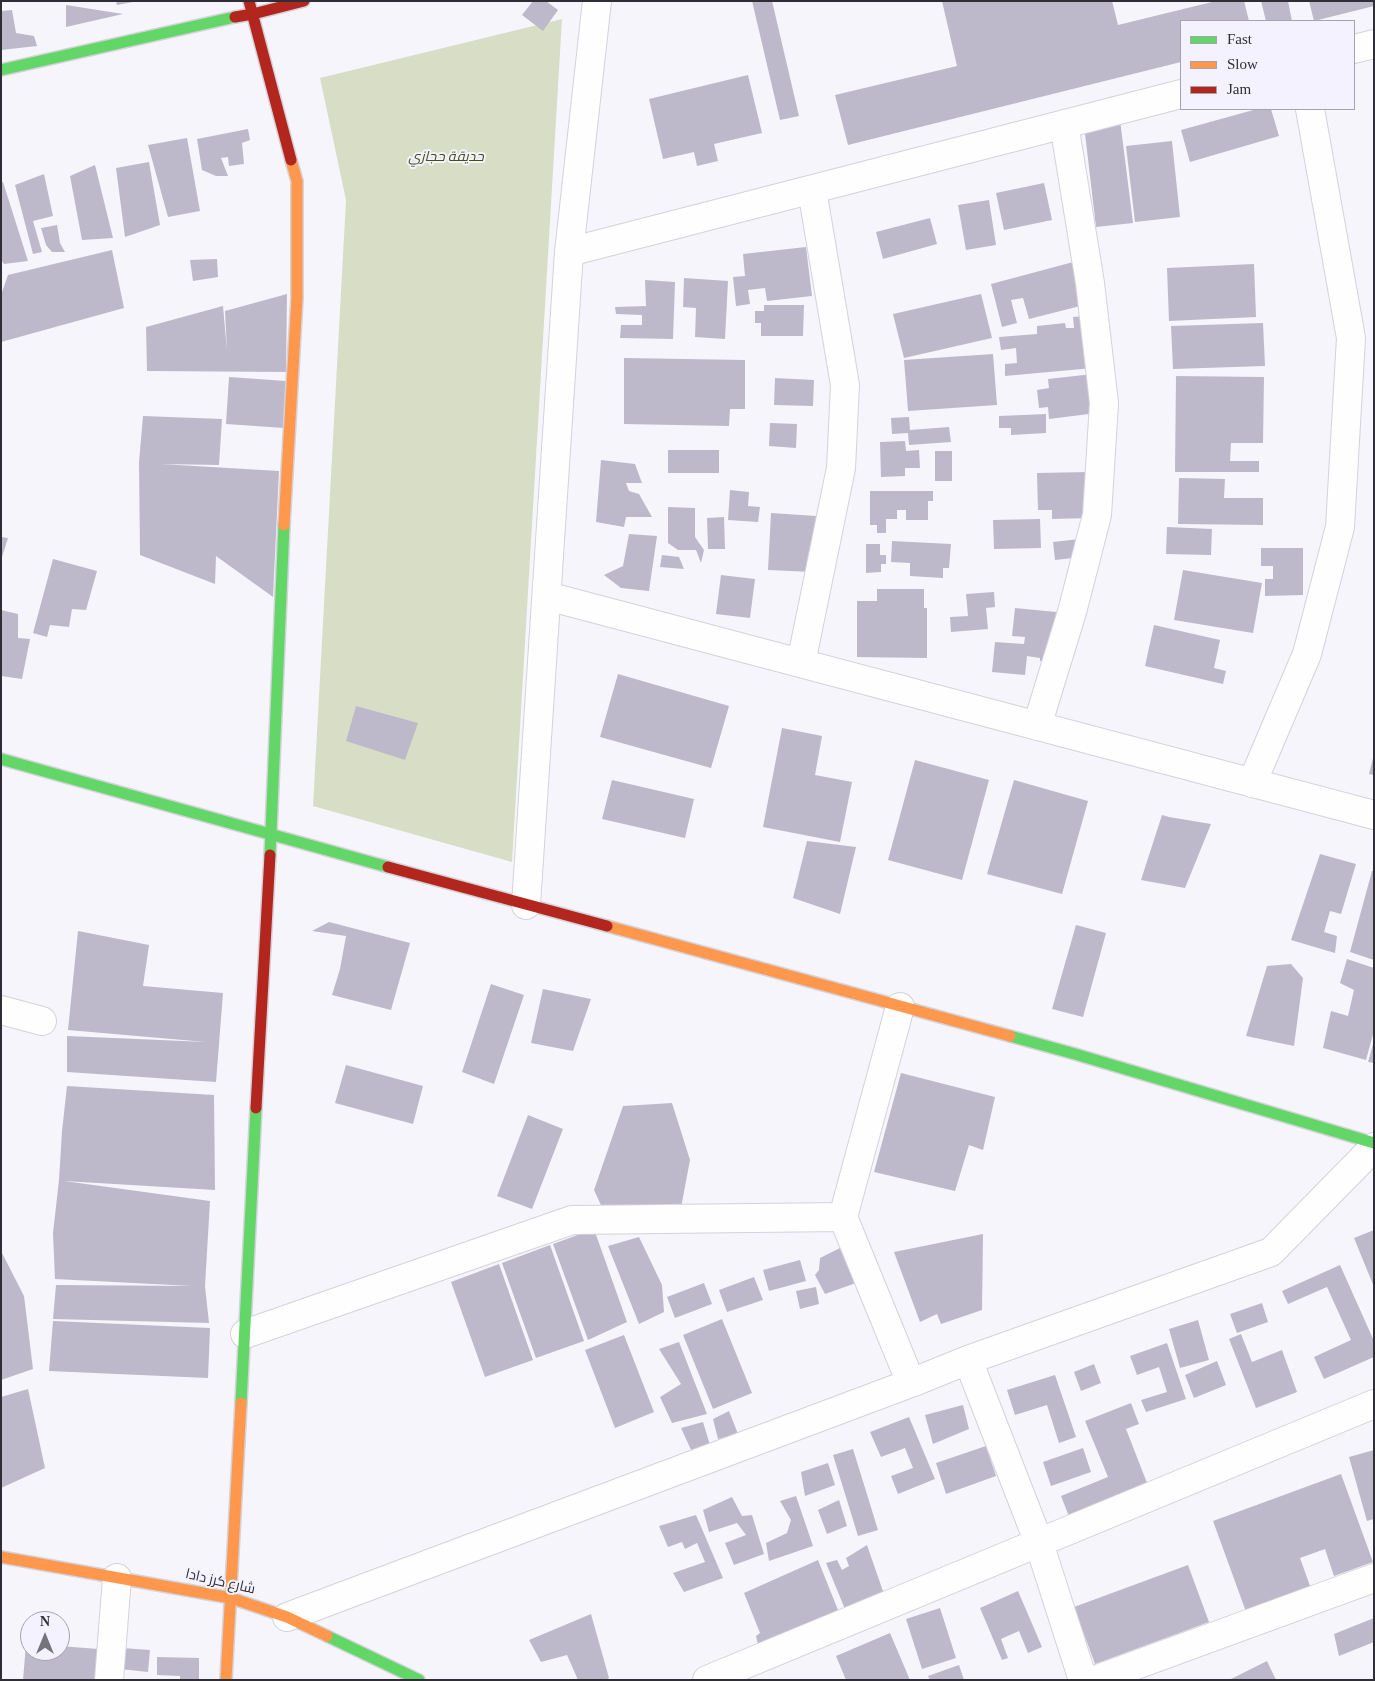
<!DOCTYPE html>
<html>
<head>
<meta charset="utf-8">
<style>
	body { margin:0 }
	#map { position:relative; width:1375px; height:1681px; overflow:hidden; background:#f6f5fc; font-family:Georgia,serif }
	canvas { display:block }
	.frame { position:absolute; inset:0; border:2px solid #2f2d35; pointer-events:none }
	.legend { position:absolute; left:1180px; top:20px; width:175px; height:90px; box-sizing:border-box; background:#f4f2ff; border:1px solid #a5a3ae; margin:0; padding:6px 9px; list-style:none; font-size:15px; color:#2f2d35 }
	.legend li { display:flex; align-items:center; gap:10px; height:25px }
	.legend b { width:25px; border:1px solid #a5a3ae }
	.north { position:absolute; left:20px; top:1611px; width:50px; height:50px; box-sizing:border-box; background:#f4f2ff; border:1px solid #a5a3ae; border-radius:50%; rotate:0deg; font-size:14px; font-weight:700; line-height:20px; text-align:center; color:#2f2d35 }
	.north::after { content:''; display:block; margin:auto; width:18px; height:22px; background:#75737b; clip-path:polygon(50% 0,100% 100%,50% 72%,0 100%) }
</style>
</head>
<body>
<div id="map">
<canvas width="1375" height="1681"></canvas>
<div class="frame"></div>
<ul class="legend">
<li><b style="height:6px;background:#63d668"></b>Fast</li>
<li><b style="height:6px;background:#ff974d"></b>Slow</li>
<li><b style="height:6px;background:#b3261e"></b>Jam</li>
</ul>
<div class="north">N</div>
</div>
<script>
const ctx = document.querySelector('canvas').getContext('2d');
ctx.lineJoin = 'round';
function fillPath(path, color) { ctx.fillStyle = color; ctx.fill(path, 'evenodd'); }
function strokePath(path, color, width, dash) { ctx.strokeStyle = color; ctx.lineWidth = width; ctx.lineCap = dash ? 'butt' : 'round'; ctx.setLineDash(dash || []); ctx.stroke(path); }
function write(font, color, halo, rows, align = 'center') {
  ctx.font = font + ' Georgia,Cairo,serif'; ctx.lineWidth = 4; ctx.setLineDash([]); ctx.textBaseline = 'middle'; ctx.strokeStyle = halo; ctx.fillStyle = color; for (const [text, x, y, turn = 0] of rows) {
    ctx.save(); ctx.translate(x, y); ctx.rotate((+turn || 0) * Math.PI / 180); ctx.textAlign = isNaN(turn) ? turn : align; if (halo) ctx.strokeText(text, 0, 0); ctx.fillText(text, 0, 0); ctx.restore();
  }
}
const green = new Path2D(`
	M562 19 512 862 313 806 346 200 320 78Z`);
const building = new Path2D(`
	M116 1H133V2L117 5Z
	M533 1H546L558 10 543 31 522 15Z
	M752 1H772L799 116 780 120Z
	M942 1H1112L1118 25 1216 1H1244L1249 21H1181V62L848 145 835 95 957 66Z
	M1261 1H1288L1292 21H1266Z
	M1309 1H1374V6L1314 21Z
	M66 5 123 14 66 27Z
	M12 10 16 33 34 36 37 46 1 50V11Z
	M748 75 762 133 714 144 718 161 697 166 694 152 663 159 649 99Z
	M1257 109H1271L1279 136 1190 162 1181 130Z
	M1120 120 1133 223 1096 227 1084 125Z
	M248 129 250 140 242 143 244 164 229 166 228 157 221 158 228 176H216L202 170 197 139Z
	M187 138 200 211 168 217 148 145Z
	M1172 141 1180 217 1135 222 1126 146Z
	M149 162 160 225 125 237 116 168Z
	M95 165 113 238 82 240 70 176Z
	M44 174 53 216 33 221 42 252 33 254 15 185Z
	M1 182H3L28 261 4 264 1 260Z
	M1044 183 1052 220 1004 230 996 193Z
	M989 200 996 245 966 250 958 205Z
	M930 218 937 244 883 259 876 232Z
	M57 225 60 243 65 252H52L46 245 41 228Z
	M806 247 812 296 767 301 765 288 748 290 750 304 736 306 733 277 745 276 743 254Z
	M112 250 124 308 1 342V295L8 275Z
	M217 259 218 277 193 281 190 260Z
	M1077 261 1088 304 1029 319 1023 298 1011 300 1017 323 1002 327 991 284Z
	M1254 264 1256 317 1169 321 1167 268Z
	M684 278 728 281 725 339 695 337 696 308 683 307Z
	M645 280 675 282 673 339 620 338 621 325H642V315L616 314 615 307 646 306Z
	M287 294 286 372 147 371 146 327 223 306 227 351 225 311Z
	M981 294 992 338 904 358 893 314Z
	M764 305H804L803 336H761V323H755V311H764Z
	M1088 316 1093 368 1005 376V364L1017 363 1016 348 1001 350 999 337 1037 334V326L1065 323 1066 328H1074L1073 317Z
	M1263 323 1265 366 1173 369 1171 326Z
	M993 354 997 405 908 411 904 360Z
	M624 358 745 360V409H730L729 426 624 424Z
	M1093 374 1097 413 1049 419 1048 407 1039 408 1037 390 1049 388 1048 379Z
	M1176 376 1264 377 1263 443H1231L1230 461H1259V472H1175Z
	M229 377 286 381 284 428 226 424Z
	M775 378 814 380 813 406 774 405Z
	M1046 414V433L1011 435V428H999V416Z
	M143 416 222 419 219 465 161 464 279 471 273 597 216 556 215 584 140 555 139 462Z
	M909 417 910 430 949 427 951 442 909 445 908 433 892 434 891 418Z
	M770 423 797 424 796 448 769 446Z
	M905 441 906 451 919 450 920 468H905V476L881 477 880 442Z
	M668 450H719V473H668Z
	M935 451H952V481H935Z
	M601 460 635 464 642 483H626L629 491 639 494 652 517H626L624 527 596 522Z
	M1090 472 1091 518 1052 519V510H1038L1037 473Z
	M1179 478 1225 479 1224 498H1263V525L1178 524Z
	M730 490 749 492 748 506 760 507 758 522 728 520Z
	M870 491H933V501H928V520H906V510H897V519H886V533H877V525H870Z
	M668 507 695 508V537L704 550 701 563 696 550H678L668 543Z
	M771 513 816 516 813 572 768 570Z
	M724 517 725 549H708L707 518Z
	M1040 519 1041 548 994 549 993 520Z
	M1167 527 1212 529 1211 555 1166 554Z
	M629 534 657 536 649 591 621 588 604 575 623 566Z
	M1 537 8 538 2 557H1Z
	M1080 539 1082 557 1055 560 1053 542Z
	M892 541 951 544 949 568H943V578L910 576V563L891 562Z
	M866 544H880V555H886V564H881V572L866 573Z
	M1261 548H1303V595L1265 596V579H1273V566H1261Z
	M662 555 679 557 684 569 660 567Z
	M53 559 97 571 86 610 72 609 69 627 50 625 47 637 33 633Z
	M1183 570 1262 583 1253 633 1174 620Z
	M721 575 755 579 750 618 716 614Z
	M877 589H924V608H927V658L857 657V601H877Z
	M994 592 995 607 986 608 988 629 951 632 950 617 968 616 966 594Z
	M1015 608 1056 612 1051 662 1040 661V658L1027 656 1025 675 992 672 995 642 1024 644 1025 637 1012 636Z
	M1 610 18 614V638L30 639 22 679 1 676Z
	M1154 625 1220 640 1214 668 1226 671 1223 684 1145 666Z
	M618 674 729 706 711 768 600 737Z
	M356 706 418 723 405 760 346 741Z
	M782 728 822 736 815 775 852 782 840 842 763 827Z
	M1373 758H1374V775L1369 774Z
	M915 760 989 780 962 880 888 860Z
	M612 780 694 799 685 838 602 819Z
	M1014 780 1088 801 1062 894 987 874Z
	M1162 815 1169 817 1211 824 1185 888 1141 880Z
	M807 841 856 847 840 914 793 898Z
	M1320 854 1356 864 1341 914 1330 911 1324 932 1337 936 1335 953 1291 940Z
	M1372 871H1374V960L1350 952Z
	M329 922 410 943 391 1010 332 995 340 969 346 936 312 931Z
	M1076 925 1106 933 1083 1017 1052 1009Z
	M78 931 149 945 143 986 223 993 216 1082 67 1072V1036L206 1042 68 1030Z
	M1347 959 1374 968V1031L1366 1060 1323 1048 1331 1011 1348 1016 1354 990 1340 983Z
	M1291 964 1303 978 1294 1046 1246 1036 1267 966Z
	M491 984 524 995 494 1084 462 1072Z
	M543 989 591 999 573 1051 531 1043Z
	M1373 1044H1374V1063L1368 1062Z
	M346 1065 423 1086 413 1124 335 1103Z
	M901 1073 995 1097 983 1150 969 1145 955 1191 874 1172Z
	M67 1086 214 1095 215 1190 64 1181 210 1201 205 1286 209 1323 53 1319 56 1285 192 1286 55 1279 53 1233 59 1180 62 1131Z
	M672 1103 690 1160 680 1213 605 1214 594 1190 623 1106Z
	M528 1115 563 1129 532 1209 497 1196Z
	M594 1229 627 1322 588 1340 553 1244Z
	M1374 1230V1287L1354 1238Z
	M983 1234 982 1310 941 1324 937 1314 920 1322 894 1252Z
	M639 1237 662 1285 664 1312 639 1324 608 1246Z
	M550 1245 584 1341 536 1358 502 1263Z
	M842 1247 856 1283 825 1294 815 1275 819 1270 820 1258Z
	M1 1251 24 1296 33 1369 1 1380Z
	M800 1260 806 1281 769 1291 763 1270Z
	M499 1264 533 1360 485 1377 451 1282Z
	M1340 1265 1374 1341V1357L1324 1379 1314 1357 1351 1340 1327 1287 1288 1304 1282 1291Z
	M754 1277 763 1300 727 1312 719 1290Z
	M704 1283 712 1304 675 1318 667 1297Z
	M816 1287 819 1304 800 1309 796 1291Z
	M1262 1303 1268 1322 1237 1333 1230 1314Z
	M722 1319 752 1393 713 1409 683 1335Z
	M1198 1320 1209 1360 1180 1368 1169 1329Z
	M53 1321 210 1328 208 1378 49 1371Z
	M1241 1334 1252 1362 1282 1350 1297 1392 1256 1408 1229 1339Z
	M624 1335 654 1412 615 1428 585 1350Z
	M679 1342 707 1414 672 1423 660 1397 681 1384 659 1349Z
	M1167 1343 1186 1399 1146 1412 1141 1400 1167 1392 1159 1367 1137 1375 1130 1356Z
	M1217 1361 1226 1385 1194 1398 1185 1375Z
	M1094 1364 1101 1383 1081 1391 1074 1372Z
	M1055 1375 1076 1437 1059 1443 1047 1405 1015 1415 1007 1390Z
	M28 1389 45 1468 1 1488V1397Z
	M1131 1403 1139 1424 1126 1429 1149 1488 1070 1519 1061 1496 1108 1477 1085 1421Z
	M963 1405 969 1429 933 1444 925 1415Z
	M729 1411 738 1434 718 1439 713 1419Z
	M909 1417 935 1479 898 1494 891 1476 913 1468 905 1448 881 1457 870 1432Z
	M703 1422 710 1445 692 1452 681 1428Z
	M986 1446 996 1476 946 1494 936 1463Z
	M1083 1448 1091 1472 1051 1486 1043 1462Z
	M853 1449 878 1530 858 1536 833 1455Z
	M1374 1450V1519L1367 1521 1349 1457Z
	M828 1463 835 1485 805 1496 801 1472Z
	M1341 1474 1373 1562 1334 1576 1325 1549 1300 1558 1314 1597 1249 1620 1213 1521Z
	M796 1496 813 1546 769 1561 766 1543 787 1533 791 1520 780 1501Z
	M732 1497 742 1516 752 1515 764 1554 734 1565 725 1543 746 1535 737 1523 709 1532 703 1510Z
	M839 1500 847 1526 827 1534 818 1510Z
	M696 1515 723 1578 684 1592 673 1573 705 1562 697 1543 685 1549 682 1542 668 1547 659 1526Z
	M867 1545 886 1600 847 1614 826 1563 837 1560 842 1570 849 1566 846 1558Z
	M818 1560 842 1620 759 1649 756 1636 760 1633 744 1593Z
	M1188 1565 1209 1622 1095 1664 1074 1607Z
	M1018 1591 1042 1647 1028 1653 1019 1631 1001 1639 1008 1658 1002 1660 980 1608Z
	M940 1608 956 1658 922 1669 906 1619Z
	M591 1614 609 1678 606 1680H578L567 1655 541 1662 529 1640Z
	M1374 1618V1642L1339 1656 1334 1634Z
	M890 1633 910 1680H846L836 1656Z
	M26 1644H30V1651H60V1646L98 1649 95 1680H23Z
	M122 1648 150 1650 148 1672 120 1669Z
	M157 1657 199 1658V1680H180V1676L157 1675Z
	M1267 1661 1276 1680H1229Z
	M959 1665 964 1680H930L928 1676Z`);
const street = new Path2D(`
	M1354 49 1374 44
	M569 252 1181 94
	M547 596 1374 815
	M801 663 841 468 845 385 812 190
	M1037 726 1072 612 1097 515 1104 403 1090 283 1064 124
	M1252 783 1307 654 1340 527 1351 338 1310 109
	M526 905 569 252 597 1
	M900 1007 843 1217 911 1383
	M1 1010 42 1021
	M245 1334 572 1220 843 1217
	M968 1360 1039 1543 1083 1680
	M287 1617 911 1383 968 1360 1271 1252 1374 1147
	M109 1680 117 1578
	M707 1680 1374 1404
	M1095 1680 1374 1578`);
const fast = new Path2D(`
	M1 70 235 17
	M1 759 388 867
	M270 855 284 525
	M1010 1036 1075 1054 1374 1143
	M241 1403 256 1108
	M327 1636 419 1680`);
const slow = new Path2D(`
	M284 525 297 298V181L291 160
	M607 926 1010 1036
	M1 1557 231 1598 287 1617 327 1636
	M226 1680 241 1403`);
const jam = new Path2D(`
	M249 1 291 160
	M235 17 253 14 304 1
	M388 867 607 926
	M256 1108 270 855`);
const parkNames = [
	["حديقة حجازي",446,158]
];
const streetNames = [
	["شارع كرز دادا",220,1583,13]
];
fillPath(green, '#d8dec6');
fillPath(building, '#bdb9ca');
strokePath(street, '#d4d2da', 30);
strokePath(fast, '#d4d2da', 14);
strokePath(slow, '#d4d2da', 14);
strokePath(jam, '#d4d2da', 14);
strokePath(street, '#fefeff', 28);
strokePath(fast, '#63d668', 11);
strokePath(slow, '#ff974d', 11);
strokePath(jam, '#b3261e', 11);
write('italic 14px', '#444f13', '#f4f2ff', parkNames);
write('14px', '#2f2d35', '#f4f2ff', streetNames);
</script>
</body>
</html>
